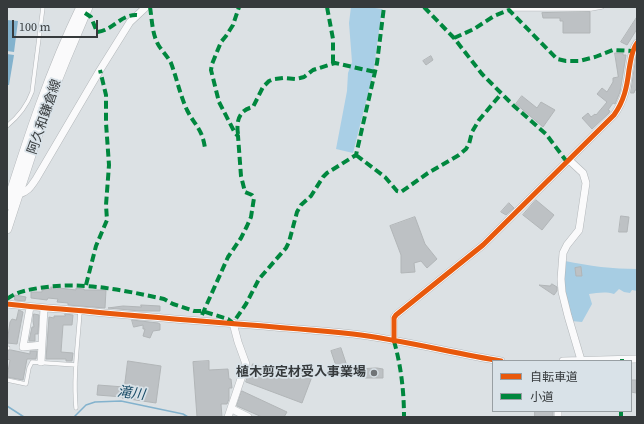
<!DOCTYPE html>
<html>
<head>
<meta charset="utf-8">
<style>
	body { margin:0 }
	#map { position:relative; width:644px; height:424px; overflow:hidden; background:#dce1e4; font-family:"Source Serif 4","Noto Sans JP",serif }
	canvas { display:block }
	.frame { position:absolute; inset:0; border:8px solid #363a3c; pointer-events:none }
	.legend { position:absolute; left:492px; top:360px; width:140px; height:52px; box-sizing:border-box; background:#d9e2e8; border:1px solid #989fa3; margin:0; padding:5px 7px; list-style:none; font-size:12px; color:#363a3c }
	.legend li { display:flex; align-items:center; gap:8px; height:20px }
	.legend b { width:20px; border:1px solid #989fa3 }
	.scale { position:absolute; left:12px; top:20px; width:86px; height:18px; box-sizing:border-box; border:2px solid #363a3c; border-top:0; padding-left:5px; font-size:12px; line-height:14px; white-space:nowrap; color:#363a3c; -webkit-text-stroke:3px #d9e2e8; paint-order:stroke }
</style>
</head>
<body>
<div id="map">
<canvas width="644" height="424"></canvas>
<div class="frame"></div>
<ul class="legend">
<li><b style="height:5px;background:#e8590c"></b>自転車道</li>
<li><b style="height:5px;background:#00873e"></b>小道</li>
</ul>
<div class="scale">100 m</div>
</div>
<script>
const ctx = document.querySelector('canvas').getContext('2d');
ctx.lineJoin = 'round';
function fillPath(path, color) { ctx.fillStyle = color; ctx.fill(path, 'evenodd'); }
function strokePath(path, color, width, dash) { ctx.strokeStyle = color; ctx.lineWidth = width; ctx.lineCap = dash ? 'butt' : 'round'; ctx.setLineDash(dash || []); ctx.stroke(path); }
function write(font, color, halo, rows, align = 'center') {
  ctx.font = font + ' "Source Serif 4","Noto Sans JP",serif'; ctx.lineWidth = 3.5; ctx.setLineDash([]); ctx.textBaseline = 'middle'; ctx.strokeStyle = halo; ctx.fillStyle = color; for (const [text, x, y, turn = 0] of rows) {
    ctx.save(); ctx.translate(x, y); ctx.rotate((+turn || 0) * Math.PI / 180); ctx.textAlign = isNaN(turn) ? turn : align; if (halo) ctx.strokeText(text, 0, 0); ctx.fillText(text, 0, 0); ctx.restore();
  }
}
const green = new Path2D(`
	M351 7H368L382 9 373 74 353 153 336 149 347 91 348 73 352 62 349 23Z`);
const forest = new Path2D(`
	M565 261C589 266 613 269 637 269V291L632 290 630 293 624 292 619 289 614 294C605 291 597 293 589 294L592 304 582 322 571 321 564 290Z`);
const water = new Path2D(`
	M7 20 18 21 14 52 7 51Z
	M7 54 14 55 9 85H7Z`);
const stream = new Path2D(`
	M7 406 24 417
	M74 417 86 405 95 402 121 401 183 414 188 417`);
const building = new Path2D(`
	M590 12V33H563V21H560V18H543L542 13Z
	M637 17V29L627 45 621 42Z
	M615 53H623V55H626L620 92 615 104 613 103 608 110 610 111 609 113 592 129 582 118 588 113 591 117 595 114 596 115 607 102 597 94 602 88 607 92 613 82V78L618 77Z
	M431 56 433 60 426 65 423 61Z
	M636 57 637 90H635L634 93H631Z
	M522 96 537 108 541 102 555 110 543 127 516 104Z
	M536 200 554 215 542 230 523 215Z
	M509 203 514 208 506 215 501 212Z
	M621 216 629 217 627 232H619Z
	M415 217 425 244 437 259 427 268 421 261 414 263 415 272 401 273V255L390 226Z
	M581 267 582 276H576L575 268Z
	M552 284 557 287V291L554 295 539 285 550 286Z
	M51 287 76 290V288L84 289V290H106L105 308 68 305V303L57 302 58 299 48 298 47 300 31 298V292H42V290H44V288L51 289Z
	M15 295 26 297 25 301 15 300Z
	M141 305 160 306V311H140L108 308 123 306 141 307Z
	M19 310 23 312 17 344 7 343 10 322 12 319 16 320Z
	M34 314 39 315 38 334H35V341H29L32 327H34L33 321Z
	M65 314 73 315 72 325H63L61 352 73 353 72 361H66V359H46L49 317 54 318V316H65Z
	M132 320 158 323 160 324V330L153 331 150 338 143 336 145 329H143V325L134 327Z
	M341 348 349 372 339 375 331 351Z
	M11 350 30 354V351H37L36 359H27L23 380 7 377 10 360 7 359V351Z
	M128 361 161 366 156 403 122 398 123 397 97 395 98 385 124 387Z
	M209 361V370L228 369 229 379H231L232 388H229V399L227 404H221L222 417H197L193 362Z
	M253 364 291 378 295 367 313 374 302 403 246 382Z
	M377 368 383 369V378H365V369Z
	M631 380H636V393L631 392Z
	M242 391 287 412 284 417H262L237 406Z
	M535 411H553V417H535Z`);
const service = new Path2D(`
	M509 10 513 9H591L602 7
	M7 126C19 116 27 106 32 92L43 7
	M7 348H8
	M7 380 26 384 29 368 32 362 76 365
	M76 408C73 375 78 343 80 311`);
const minor = new Path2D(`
	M569 160 583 173 586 183 579 230 567 245 563 253 561 279 562 292 568 316 581 360
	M19 194C28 192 31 186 36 179L100 70 130 22 146 7
	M7 304C33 307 59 309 85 311 174 320 264 325 353 334 403 340 452 353 501 361
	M30 307 23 347 42 345
	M394 341V318L396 315 483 245 614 115C624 101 627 87 629 70 631 60 631 51 637 43
	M563 361 637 359
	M41 362 44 308
	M232 409 248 417
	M228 417 246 364 238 342 233 323
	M558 417V411`);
const secondary = new Path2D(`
	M7 205C28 138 50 71 81 7
	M7 229 47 106 66 59 88 7`);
const quiet = new Path2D(`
	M150 7C152 19 152 35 159 46 163 52 168 57 171 63 177 79 180 95 187 110 195 126 202 128 205 148
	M327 7 333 39V64
	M424 7 454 38 482 74 514 106 546 134 567 162
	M85 13 91 17 97 32C112 31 121 14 137 15
	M454 38 474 29 494 16 509 10 557 59 566 61H579L595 57 613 50 632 51
	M238 134C236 121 239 110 253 107L263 87 269 81 274 79 283 78 295 79 300 78 304 77 313 70 335 63 375 72
	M356 155 385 177 397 191 401 192 428 173 459 155 466 149 469 144 472 132 479 120 501 94
	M86 285 96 246 107 220 106 205 109 165 106 123V95L100 70
	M7 299C16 292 27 290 39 288 82 281 122 290 164 299L173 304 194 311H202L228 319 233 323 246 304 259 279 286 248 289 242 297 212 301 205 311 196 323 177 327 173 356 155 377 63 384 7
	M202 315 228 257 241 238 247 226 251 217 254 198 252 195 245 192 241 176 238 136 235 133 219 102 211 70 212 64 221 42 226 36 233 25 239 7
	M394 341C401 366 404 391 404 417
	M622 361V359
	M621 417V411`);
const cycleway = new Path2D(`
	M7 304C33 307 59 309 85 311 174 320 264 325 353 334 403 340 452 353 501 361
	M394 341V318L396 315 483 245 614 115C624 101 627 87 629 70 631 60 631 51 637 43`);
const markers = [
	[374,373,4,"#707477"]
];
const streetNames = [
	["阿久和鎌倉線",45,117,-71]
];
const poiNames = [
	["植木剪定材受入事業場",366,373]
];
const waterNames = [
	["滝川",131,394,7]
];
fillPath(green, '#a9cfe6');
fillPath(forest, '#a7cde3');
fillPath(water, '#83b2cd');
strokePath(stream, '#83b2cd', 1.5);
fillPath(building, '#bdc1c4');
strokePath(building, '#b1b5b7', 1);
strokePath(service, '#b2b6b9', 4.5);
strokePath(minor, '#b2b6b9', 8);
strokePath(secondary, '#b2b6b9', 10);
strokePath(service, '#fafafb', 3.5);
strokePath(minor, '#fafafb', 7);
strokePath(secondary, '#fafafb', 9);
strokePath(quiet, '#00873e', 4, [8, 4]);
strokePath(cycleway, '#e8590c', 5);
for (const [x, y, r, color] of markers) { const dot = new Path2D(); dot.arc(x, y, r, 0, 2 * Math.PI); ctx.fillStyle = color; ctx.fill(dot); strokePath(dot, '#d9e2e8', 1.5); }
write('13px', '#363a3c', '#d9e2e8', streetNames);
write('bold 13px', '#363a3c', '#d9e2e8', poiNames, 'right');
write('italic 14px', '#174a65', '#d9e2e8', waterNames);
</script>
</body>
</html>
